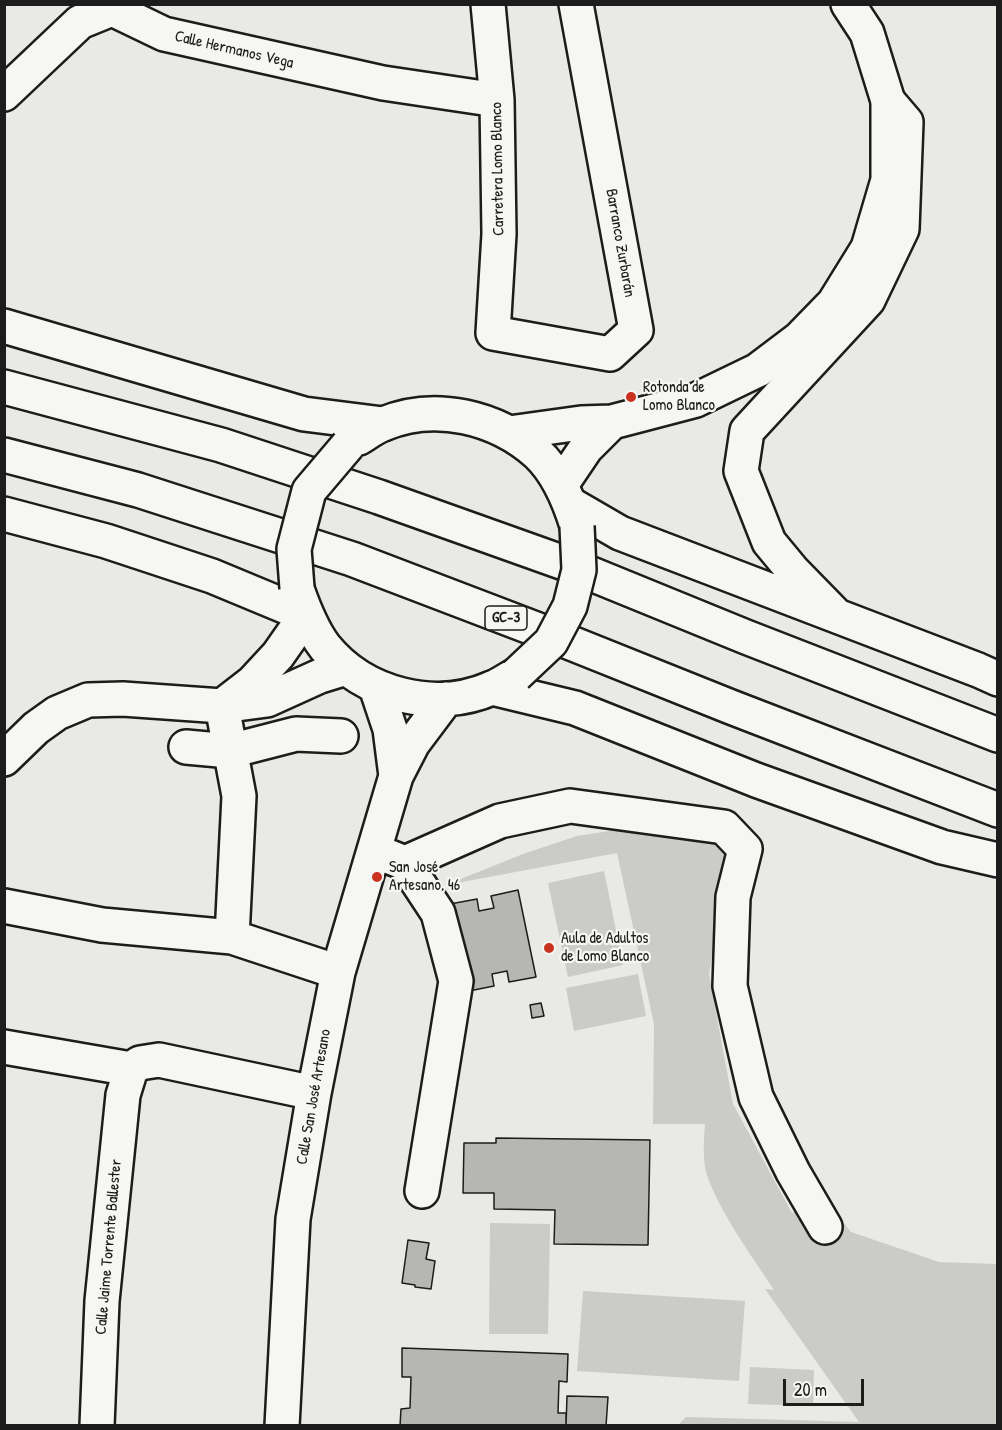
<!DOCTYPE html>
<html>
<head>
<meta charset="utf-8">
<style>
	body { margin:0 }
	#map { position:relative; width:1002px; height:1430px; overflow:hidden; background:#e9e9e5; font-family:"Patrick Hand",sans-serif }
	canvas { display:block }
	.frame { position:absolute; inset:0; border:6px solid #1c1c1c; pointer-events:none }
	.scale { position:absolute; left:783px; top:1379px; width:81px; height:27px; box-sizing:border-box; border:3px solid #1c1c1c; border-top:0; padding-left:8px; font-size:18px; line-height:21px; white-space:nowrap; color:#1c1c1c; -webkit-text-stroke:4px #f6f6f2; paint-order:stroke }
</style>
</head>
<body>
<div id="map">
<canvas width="1002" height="1430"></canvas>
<div class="frame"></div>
<div class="scale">20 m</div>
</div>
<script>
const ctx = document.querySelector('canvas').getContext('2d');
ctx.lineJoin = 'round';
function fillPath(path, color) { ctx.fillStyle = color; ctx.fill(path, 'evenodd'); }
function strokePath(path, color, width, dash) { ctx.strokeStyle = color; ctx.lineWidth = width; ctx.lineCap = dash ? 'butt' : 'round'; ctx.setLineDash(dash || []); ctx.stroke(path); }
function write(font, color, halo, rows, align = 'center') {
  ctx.font = font + ' "Patrick Hand",sans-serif'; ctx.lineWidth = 4.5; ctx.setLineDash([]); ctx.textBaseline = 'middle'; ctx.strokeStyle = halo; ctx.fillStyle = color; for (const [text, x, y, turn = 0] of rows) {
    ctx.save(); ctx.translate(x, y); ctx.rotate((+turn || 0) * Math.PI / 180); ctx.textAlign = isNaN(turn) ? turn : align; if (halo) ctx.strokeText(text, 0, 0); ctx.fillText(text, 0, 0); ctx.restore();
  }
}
const green = new Path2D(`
	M623 829 717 842 728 855 709 974 733 1104 792 1213 822 1196 851 1232 939 1262 997 1264V1425H678L686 1417 859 1422 765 1289 774 1290C752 1256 720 1213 707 1175 702 1160 704 1140 705 1124H653L654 1024 617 853 446 885 523 854 577 836Z
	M604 871 623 965 568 977 548 883Z
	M638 974 646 1016 574 1031 566 988Z
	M490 1223 550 1224 548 1334H489Z
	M583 1291 745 1301 739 1381 577 1371Z
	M750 1367 814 1370 813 1406 748 1404Z`);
const building = new Path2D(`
	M518 890 536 977 509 982 507 971 492 974 494 986 469 991 450 904 477 899 479 911 494 908 491 896Z
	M541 1003 544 1016 532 1018 530 1005Z
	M496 1138 650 1140 648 1245 554 1244 555 1210 494 1209V1193H463L464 1143H496Z
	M408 1240 429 1243 426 1259 435 1261 431 1289 415 1287V1285L402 1283Z
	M402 1348 568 1354 567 1382 559 1381 558 1413H566V1426H400L401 1409 410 1408 411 1377H402Z
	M567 1396 608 1397 606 1426H566Z`);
const minor = new Path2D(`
	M488 4 497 100 499 234 493 333 610 354 636 330 576 4
	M4 94 80 22 112 9 164 34 383 83 497 100
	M509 433 581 423 612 422 696 400 758 370 799 339 834 303 868 248 888 180V101L867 33 848 4
	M359 438C367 433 375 427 383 424 435 402 497 417 538 454 558 473 569 500 577 526
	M561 485 586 448 612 422
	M297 589C304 609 312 630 325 647 364 695 435 713 492 688 500 685 508 679 516 675
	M376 687 390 729 396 776
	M222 706 239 796 232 937
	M222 706 253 682 278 655 306 615
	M186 747 230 751 296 734 341 736
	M4 759 36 728 57 713 88 700 123 699 222 706 267 700 320 676 346 668
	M385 855 405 863 438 913 456 981 422 1191
	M405 863 500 821 570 806 724 827 745 849 733 897 730 986 756 1097 793 1172 825 1227
	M4 906 102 925 232 937 338 972
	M4 1047 131 1069 140 1063 159 1060 314 1093
	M97 1426 102 1301 123 1095 131 1069
	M282 1426 293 1219 314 1093 338 972 396 776 413 743 446 699`);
const highway = new Path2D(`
	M4 326 304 414 383 424
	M4 387 221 445 379 497 567 564 746 637 998 735
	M4 455 138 490 352 559 546 633 731 707 998 810
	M570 504 620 533 978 670 998 679
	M4 514 106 541 212 576 306 615
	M837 616 793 571 769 542 741 471 747 431 868 300 902 229 906 122 888 101
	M492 688 575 708 756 780 942 847 998 860`);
const minorBridge = new Path2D(`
	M297 588 294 549 309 491 348 445
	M516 675 551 642 570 606 579 570 577 526`);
const markers = [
	[631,397,6,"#c8321e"],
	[377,877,6,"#c8321e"],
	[549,948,6,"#c8321e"]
];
const shields = [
	[506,618,42]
];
const shieldNames = [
	["GC-3",506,618]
];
const streetNames = [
	["Calle Hermanos Vega",234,50,13],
	["Carretera Lomo Blanco",498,169,-91],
	["Barranco Zurbarán",620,243,80],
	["Calle San José Artesano",314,1097,-80],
	["Calle Jaime Torrente Ballester",109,1247,-85]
];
const poiNames = [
	["Rotonda de",643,388],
	["Lomo Blanco",643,406],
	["San José",389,868],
	["Artesano, 46",389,886],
	["Aula de Adultos",561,939],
	["de Lomo Blanco",561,957]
];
fillPath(green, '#cbcbc7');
fillPath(building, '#b6b6b3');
strokePath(building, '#1c1c1c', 1.5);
strokePath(minor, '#1c1c1c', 38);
strokePath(highway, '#1c1c1c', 38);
strokePath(minor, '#f6f6f2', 33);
strokePath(highway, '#f6f6f2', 33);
strokePath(minorBridge, '#1c1c1c', 38, []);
strokePath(minorBridge, '#f6f6f2', 33);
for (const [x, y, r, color] of markers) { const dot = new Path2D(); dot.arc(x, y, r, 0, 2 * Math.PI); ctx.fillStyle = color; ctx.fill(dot); strokePath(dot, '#f6f6f2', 2); }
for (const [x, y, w] of shields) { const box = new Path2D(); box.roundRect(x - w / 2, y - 12, w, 24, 4.5); ctx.fillStyle = '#f6f6f2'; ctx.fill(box); strokePath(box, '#1c1c1c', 1.5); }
write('bold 15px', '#1c1c1c', null, shieldNames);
write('16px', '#1c1c1c', '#f6f6f2', streetNames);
write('16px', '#1c1c1c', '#f6f6f2', poiNames, 'left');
</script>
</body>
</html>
